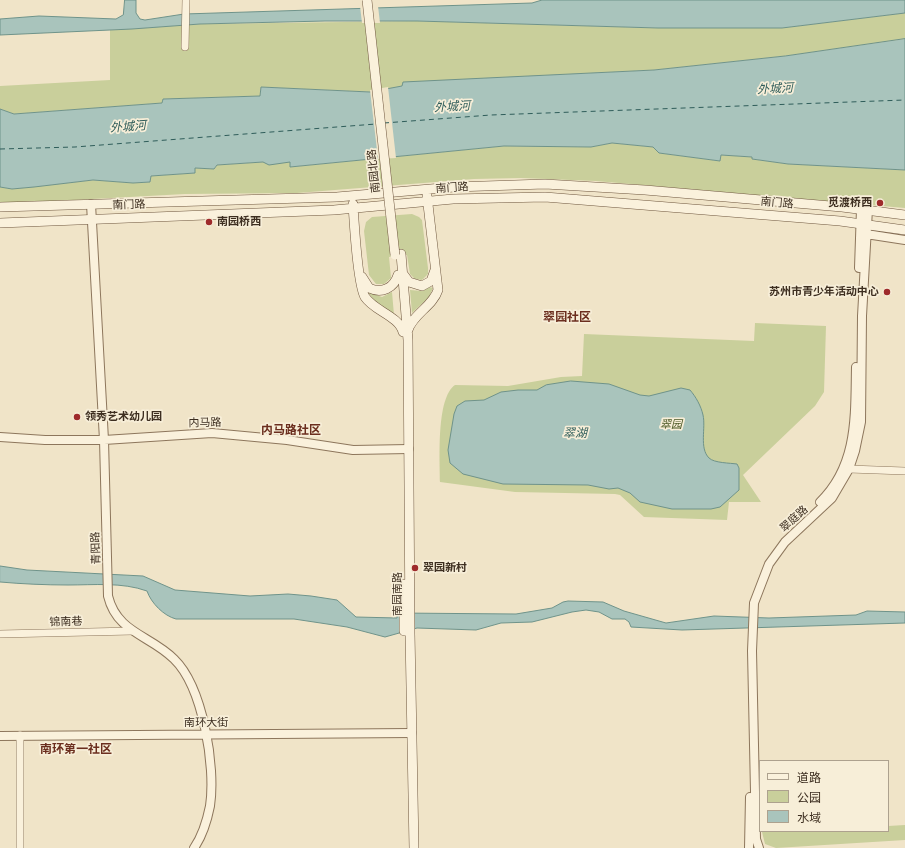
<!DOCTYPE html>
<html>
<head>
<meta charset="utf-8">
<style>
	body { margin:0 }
	#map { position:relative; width:905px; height:848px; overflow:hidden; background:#f0e4c8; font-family:"Roboto Serif","Noto Sans SC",serif }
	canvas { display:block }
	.legend { position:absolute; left:759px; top:760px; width:130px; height:72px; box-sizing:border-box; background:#f7eed8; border:1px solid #ada18e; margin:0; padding:5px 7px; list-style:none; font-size:12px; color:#3d2e20 }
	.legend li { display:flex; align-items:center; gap:8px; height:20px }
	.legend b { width:20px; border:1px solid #ada18e }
</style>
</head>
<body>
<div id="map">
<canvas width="905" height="848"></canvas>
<ul class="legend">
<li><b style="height:5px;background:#faf1dc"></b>道路</li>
<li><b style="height:11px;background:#c9cf9b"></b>公园</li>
<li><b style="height:11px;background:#a9c4bc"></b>水域</li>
</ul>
</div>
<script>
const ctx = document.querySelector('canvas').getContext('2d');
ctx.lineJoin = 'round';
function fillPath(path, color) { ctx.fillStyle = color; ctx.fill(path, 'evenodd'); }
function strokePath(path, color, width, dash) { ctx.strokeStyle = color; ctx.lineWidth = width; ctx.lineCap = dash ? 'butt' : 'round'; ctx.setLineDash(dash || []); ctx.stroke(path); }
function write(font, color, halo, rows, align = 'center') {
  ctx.font = font + ' "Roboto Serif","Noto Sans SC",serif'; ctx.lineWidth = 3.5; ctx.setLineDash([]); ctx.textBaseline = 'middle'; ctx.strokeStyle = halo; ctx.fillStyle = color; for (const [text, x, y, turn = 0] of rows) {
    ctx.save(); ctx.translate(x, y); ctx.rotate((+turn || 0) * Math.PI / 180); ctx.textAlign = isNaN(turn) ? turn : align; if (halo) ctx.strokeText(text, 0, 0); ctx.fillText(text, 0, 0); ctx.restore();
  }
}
const green = new Path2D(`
	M905 13V39L785 56 654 70 403 83V86L370 92 261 87 260 96 163 99 162 103 14 114 0 109V86L110 80V30L200 24 417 21 658 28H782Z
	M612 143 653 147 659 153 720 161 721 155 752 157V159L788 164 905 170V208L596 181 521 178 474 179 297 193 185 194 0 204V187L12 189 93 180 133 183 150 182 151 176 195 173V168L214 169 217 165 263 162H290L291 167 504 146 591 147Z
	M412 214 419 217 422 220 428 268V274L422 280 415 279 410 274 407 255 389 257 391 278 384 284H376L369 275 364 231 366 222 372 217Z
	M430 287 433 288 429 297 412 313 410 290 422 291Z
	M368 292 382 297 392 292 394 315 378 306Z
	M755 323 826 326 824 392 815 406 743 475 761 502H729L727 520 644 517 620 495 615 494 515 492 440 482C440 460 436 398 455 385L508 386 561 377 582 376 584 334 754 341Z
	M905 825V840L776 848 765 844 762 832 888 831V826Z`);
const water = new Path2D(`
	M125 0H136V13L140 19 145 20 184 14 532 3 542 0H905V13L782 28H658L417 21H325L200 24 132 29 0 35V19L39 16 116 19 123 15Z
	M905 39V170L788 164 752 159V157L721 155 720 161 659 153 653 147 612 143 591 147 504 146 290 167V162L269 165 263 162 217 165 214 169 195 168V173L151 176 150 182 133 183 93 180 34 187 12 189 0 187V109L14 114 162 103 163 99 260 96 261 87 370 92 402 86 403 82 654 70 785 56Z
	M571 381 609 384 640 395 649 396 681 388 690 390C696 397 701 406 703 415 706 428 699 448 709 458 714 463 730 463 737 464L739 468V490L720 507 711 509H672L640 502 630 493 618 488 609 489 588 485 503 484 463 474 450 463 448 450 454 414 457 406 465 401 484 400 501 392 518 390H537L546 385Z
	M0 566 27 570 143 576 175 590 250 596 288 594 311 596 337 600 356 617 397 618V613L516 614 552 608 563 602 568 601 603 602 624 611 666 623 714 616 769 618 856 615 867 611 905 612V623L682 630 631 627 629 622 625 619H612L599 612 586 610 572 612 532 622 501 623 476 630 417 628 385 637 347 627 294 619H176C164 616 151 603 147 591 122 582 94 585 68 585 45 585 23 584 0 582Z`);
const pier = new Path2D(`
	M360 6H378L380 23H362Z
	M388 87 396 158 378 159 370 90Z`);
const ferry = new Path2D(`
	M384 123 491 115 905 100
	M0 149 75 147 376 124`);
const minor = new Path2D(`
	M185 47 186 0
	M849 469 905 471
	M0 634 133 631
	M20 848V735`);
const tertiary = new Path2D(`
	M91 204 104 440 108 596C117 633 150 635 174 659 203 687 216 767 210 806 207 821 203 835 194 848
	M866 234 905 240
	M859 268 861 209
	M0 437 45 440H104L212 433 287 440 353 450 409 449
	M820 502C858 465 855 416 856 367
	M0 736 412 733
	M749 848 750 797
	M759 848 756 839 752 651 754 603 769 564 785 542 832 498 849 469 855 451 861 422 862 316 868 209`);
const secondary = new Path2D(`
	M353 204C354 221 358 286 365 297 374 311 399 316 403 332
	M0 207 337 197 454 187 545 184 645 190 842 207 905 215
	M0 223 334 210 453 199 545 197 840 221 905 230
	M401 254 408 340 410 633 414 848
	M403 274 409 282 422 286 431 281 435 270
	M362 277 369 288C382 294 394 288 398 275
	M408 330C413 314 433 306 438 290L427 196
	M404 631V584`);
const secondaryBridge = new Path2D(`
	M367 0 395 255`);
const markers = [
	[880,203,4,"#9e2a2b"],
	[209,222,4,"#9e2a2b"],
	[887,292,4,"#9e2a2b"],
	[77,417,4,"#9e2a2b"],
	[415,568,4,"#9e2a2b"]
];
const streetNames = [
	["南园北路",374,171,-96],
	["南门路",452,188,-4],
	["南门路",777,203,5],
	["南门路",129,205,-2],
	["内马路",205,423,-1],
	["翠庭路",794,519,-42],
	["青阳路",96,548,-92],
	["南园南路",398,594,-90],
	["锦南巷",66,622,-2],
	["南环大街",206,723]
];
const poiNames = [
	["觅渡桥西",872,203,"right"],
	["南园桥西",217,222],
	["苏州市青少年活动中心",879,292,"right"],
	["领秀艺术幼儿园",85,417],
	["翠园新村",423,568]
];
const parkNames = [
	["翠园",671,425]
];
const waterNames = [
	["外城河",775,89,-3],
	["外城河",452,107,-3],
	["外城河",128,127,-4],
	["翠湖",575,433]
];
const neighbourhoodNames = [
	["翠园社区",567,317],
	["内马路社区",291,430],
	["南环第一社区",76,749]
];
fillPath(green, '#c9cf9b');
fillPath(water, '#a9c4bc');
strokePath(water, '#6f938a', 1);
fillPath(pier, '#f0e4c8');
strokePath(ferry, '#2f5d5a', 1, [5, 4]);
strokePath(minor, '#8d765c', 8);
strokePath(tertiary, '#8d765c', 10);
strokePath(secondary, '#6f573f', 10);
strokePath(minor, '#faf1dc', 7);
strokePath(tertiary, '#faf1dc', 8);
strokePath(secondary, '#faf1dc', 9);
strokePath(secondaryBridge, '#6f573f', 10, []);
strokePath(secondaryBridge, '#faf1dc', 9);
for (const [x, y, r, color] of markers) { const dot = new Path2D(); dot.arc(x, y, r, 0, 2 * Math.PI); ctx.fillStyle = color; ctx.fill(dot); strokePath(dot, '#f7eed8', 1.5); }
write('11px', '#3d2e20', '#f7eed8', streetNames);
write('bold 11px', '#3d2e20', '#f7eed8', poiNames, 'left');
write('italic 11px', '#4d5a26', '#f7eed8', parkNames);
write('italic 12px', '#2f5d5a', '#f7eed8', waterNames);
write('bold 12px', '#6b2e1e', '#f7eed8', neighbourhoodNames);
</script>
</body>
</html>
